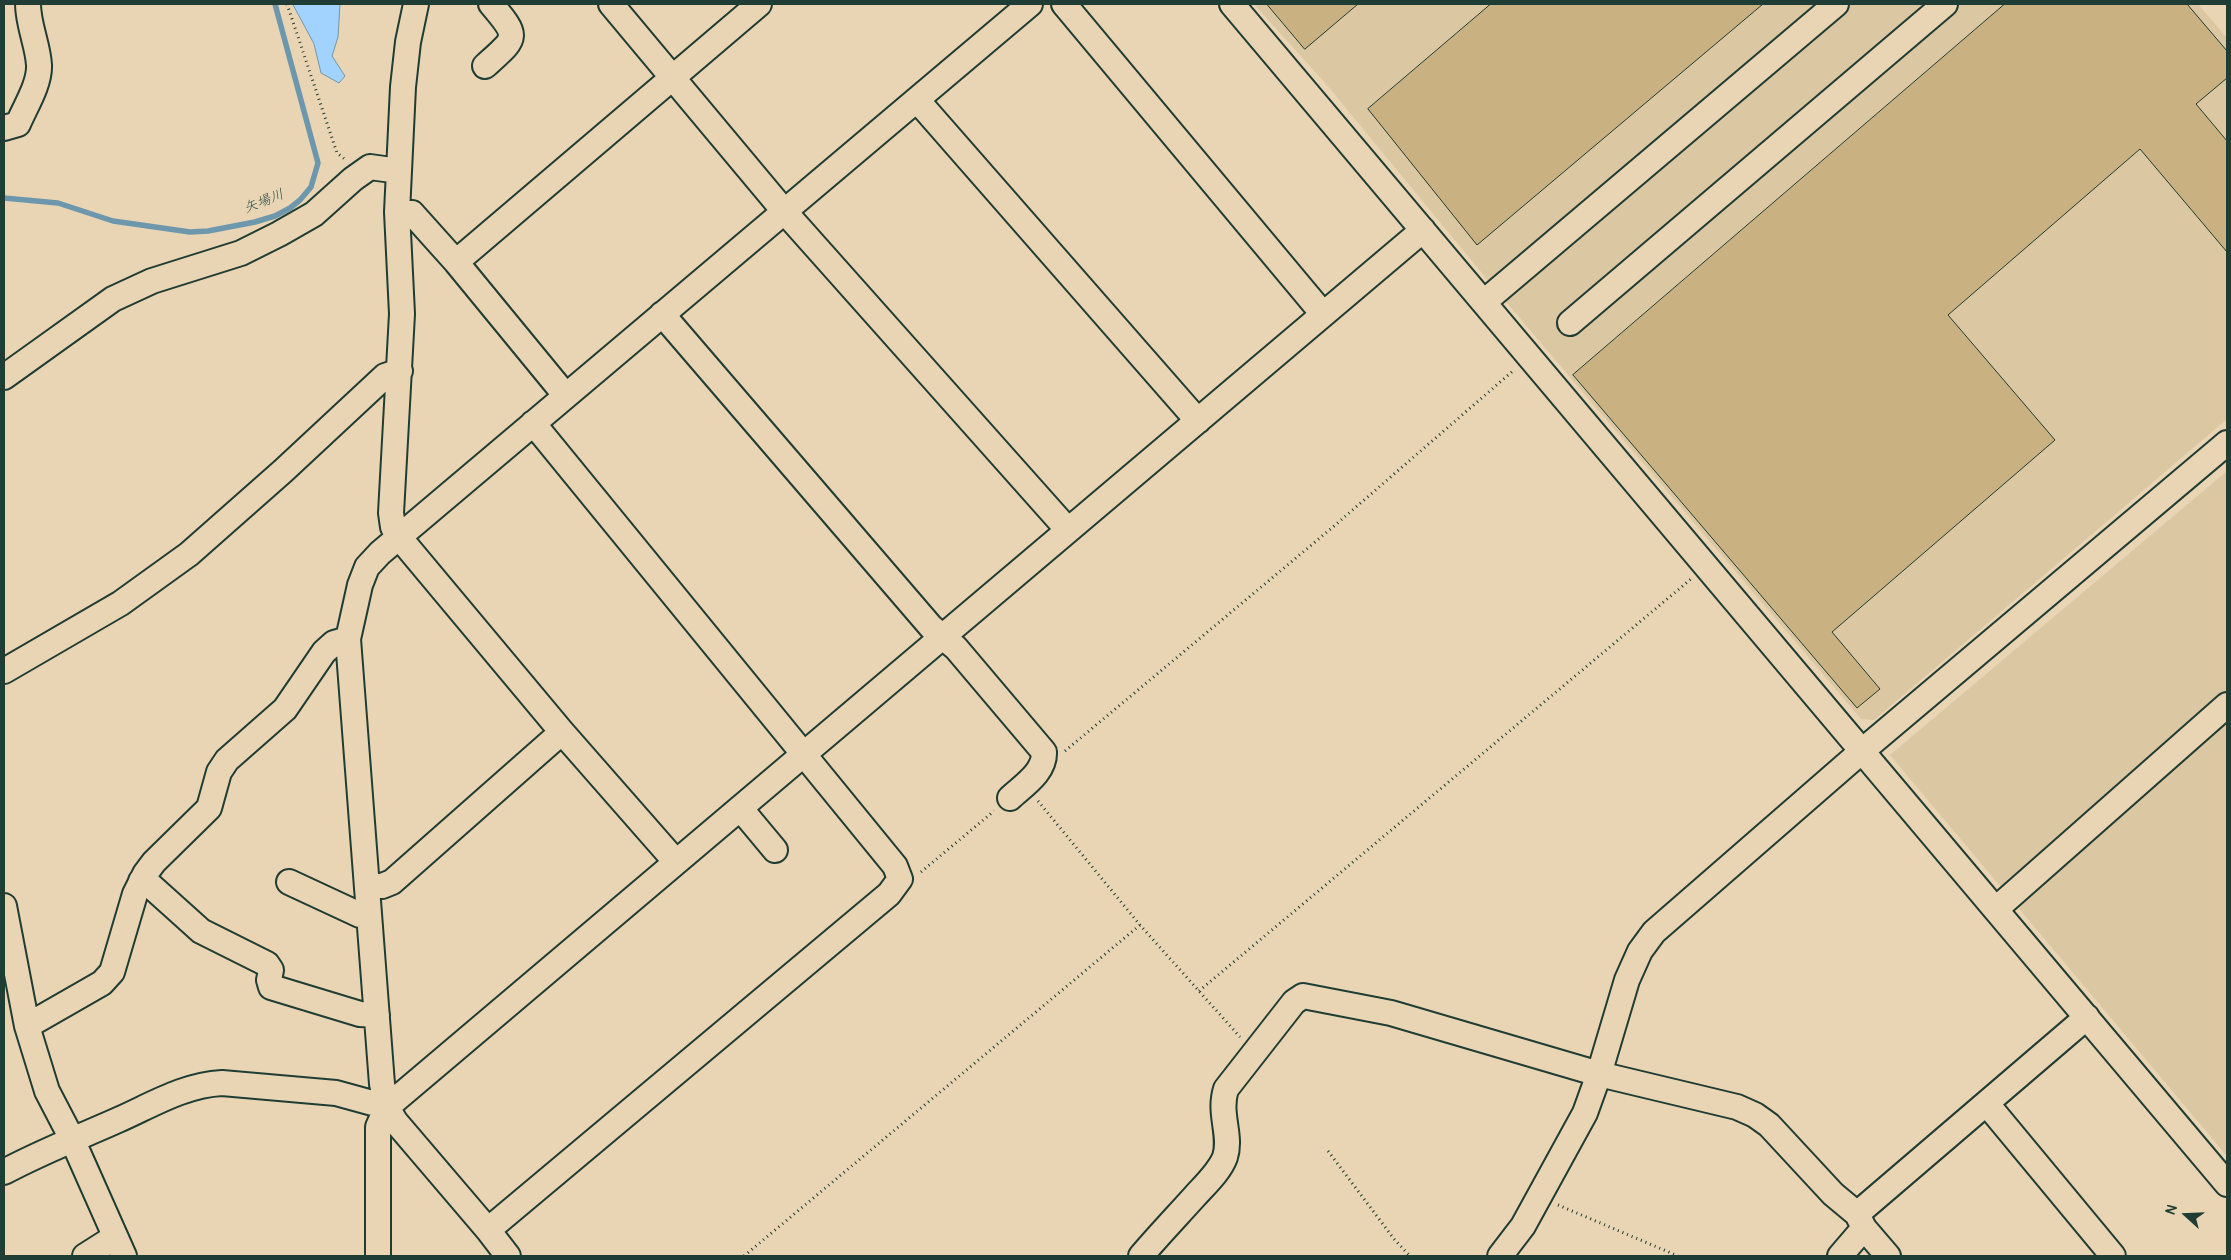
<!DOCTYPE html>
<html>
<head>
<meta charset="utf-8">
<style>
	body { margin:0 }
	#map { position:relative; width:2231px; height:1260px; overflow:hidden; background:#e9d5b3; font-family:Pangolin,sans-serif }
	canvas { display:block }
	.frame { position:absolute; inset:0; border:5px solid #1f3d34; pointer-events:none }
	.north { position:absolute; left:2161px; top:1190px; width:50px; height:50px; -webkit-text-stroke:4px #e9d5b3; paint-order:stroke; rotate:290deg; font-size:14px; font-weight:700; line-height:20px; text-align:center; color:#1f3d34 }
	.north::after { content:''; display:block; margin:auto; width:18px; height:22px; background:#1f3d34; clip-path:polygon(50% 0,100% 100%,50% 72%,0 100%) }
</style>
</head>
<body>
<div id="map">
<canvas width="2231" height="1260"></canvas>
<div class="frame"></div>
<div class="north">N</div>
</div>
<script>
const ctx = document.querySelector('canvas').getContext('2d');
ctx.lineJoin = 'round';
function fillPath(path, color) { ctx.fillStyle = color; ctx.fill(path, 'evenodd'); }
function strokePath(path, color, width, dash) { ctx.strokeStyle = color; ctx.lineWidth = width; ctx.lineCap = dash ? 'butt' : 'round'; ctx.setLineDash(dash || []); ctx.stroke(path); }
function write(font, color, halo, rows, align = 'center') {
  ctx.font = font + ' Pangolin,"Klee One",sans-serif'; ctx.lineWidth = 4.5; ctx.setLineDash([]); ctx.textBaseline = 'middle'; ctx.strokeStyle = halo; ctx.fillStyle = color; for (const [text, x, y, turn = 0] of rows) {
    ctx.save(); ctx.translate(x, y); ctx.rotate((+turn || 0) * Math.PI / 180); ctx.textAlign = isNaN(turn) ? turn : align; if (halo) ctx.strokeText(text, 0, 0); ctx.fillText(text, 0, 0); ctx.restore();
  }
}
const built = new Path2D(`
	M1254 4H2198L2227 38V419L1874 720 1861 719 1496 290 1326 84Z
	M2227 471V1156L1890 755Z`);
const water = new Path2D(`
	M293 4H340L338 37 332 56 345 76 339 83 321 73 314 44Z`);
const stream = new Path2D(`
	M4 198 58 203 113 221 190 232 208 231 255 222 275 216 290 208 300 200 311 187 318 163 275 4`);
const building = new Path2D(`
	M1267 4H1358L1305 49Z
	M1491 4H1763L1477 245 1368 109Z
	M2005 4H2187L2227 51V78L2196 104 2227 141V252L2140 149 1948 315 2055 440 1832 632 1880 689 1857 708 1573 375Z`);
const path = new Path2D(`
	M287 4 337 153 346 160
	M1065 751 1333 527 1514 370
	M1038 801 1140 925 1240 1037
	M921 872 994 811
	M1199 991 1691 579
	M1328 1151 1394 1239 1410 1256
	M1558 1205 1678 1256
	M744 1256 1140 925`);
const minor = new Path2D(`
	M416 4 408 42 403 87 399 171 397 212 402 314 391 513 393 527 399 537 562 732
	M611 4 784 211 1068 530
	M1064 4 1323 314
	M1232 4 2227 1184
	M485 66C517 37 520 38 491 4
	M917 100 1198 421
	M4 128 18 124C25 107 40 84 39 65 38 45 28 25 28 4
	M397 212 412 213 456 262 566 396
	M456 262 759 4
	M1484 302 1836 4
	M662 314 931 627 956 648 1044 752C1045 772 1024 785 1010 798
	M1570 323 1945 4
	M4 377 113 299 152 281 241 253 279 234 314 214 353 179 370 167 399 171
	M4 671 121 603 189 554 283 471 385 376 400 371
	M740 808 775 850
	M141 881 151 886 201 931 267 964 271 970 269 980 271 987 360 1014 377 1015
	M289 882 360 915H369
	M367 886H382L392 882 562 732 676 862
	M4 906 27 1026 47 1091 72 1139 124 1256
	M1996 909 2227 705
	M27 1026 102 983 112 972 135 894 145 874 154 862 209 808 219 772 227 760 285 709 324 652 334 643 348 639
	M1987 1104 2113 1256
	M4 1172C41 1152 80 1137 118 1120 152 1105 184 1085 222 1083L336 1093 387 1107
	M1857 1214 2087 1017
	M488 1230 889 894 900 879 895 866 533 423
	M85 1256 115 1237
	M378 1256V1127L387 1107 1423 230
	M508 1256 488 1230 395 1121 387 1107 382 1084 348 639 360 585 367 567 380 553 1030 4
	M1141 1256C1158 1236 1177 1216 1195 1196 1205 1185 1220 1171 1225 1157 1232 1135 1218 1114 1226 1089L1294 1002 1303 996 1391 1013 1599 1074 1737 1107 1755 1115 1769 1125 1833 1194 1857 1214 1864 1228 1888 1256
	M1500 1256 1523 1226 1585 1113 1599 1074 1627 980 1640 951 1654 932 1862 751 2227 443
	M1840 1256 1864 1228`);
const waterNames = [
	["矢場川",264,202,-22]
];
fillPath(built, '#dbc7a2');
fillPath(water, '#a1d3fe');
strokePath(water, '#6d97ad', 1);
strokePath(stream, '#6d97ad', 5.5);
fillPath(building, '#c9b181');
strokePath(building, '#1f3d34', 1);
strokePath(minor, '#1f3d34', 28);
strokePath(path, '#1f3d34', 3, [1, 4]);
strokePath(minor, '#e9d5b3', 24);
write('italic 14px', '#2c4c48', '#e9d5b3', waterNames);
</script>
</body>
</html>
